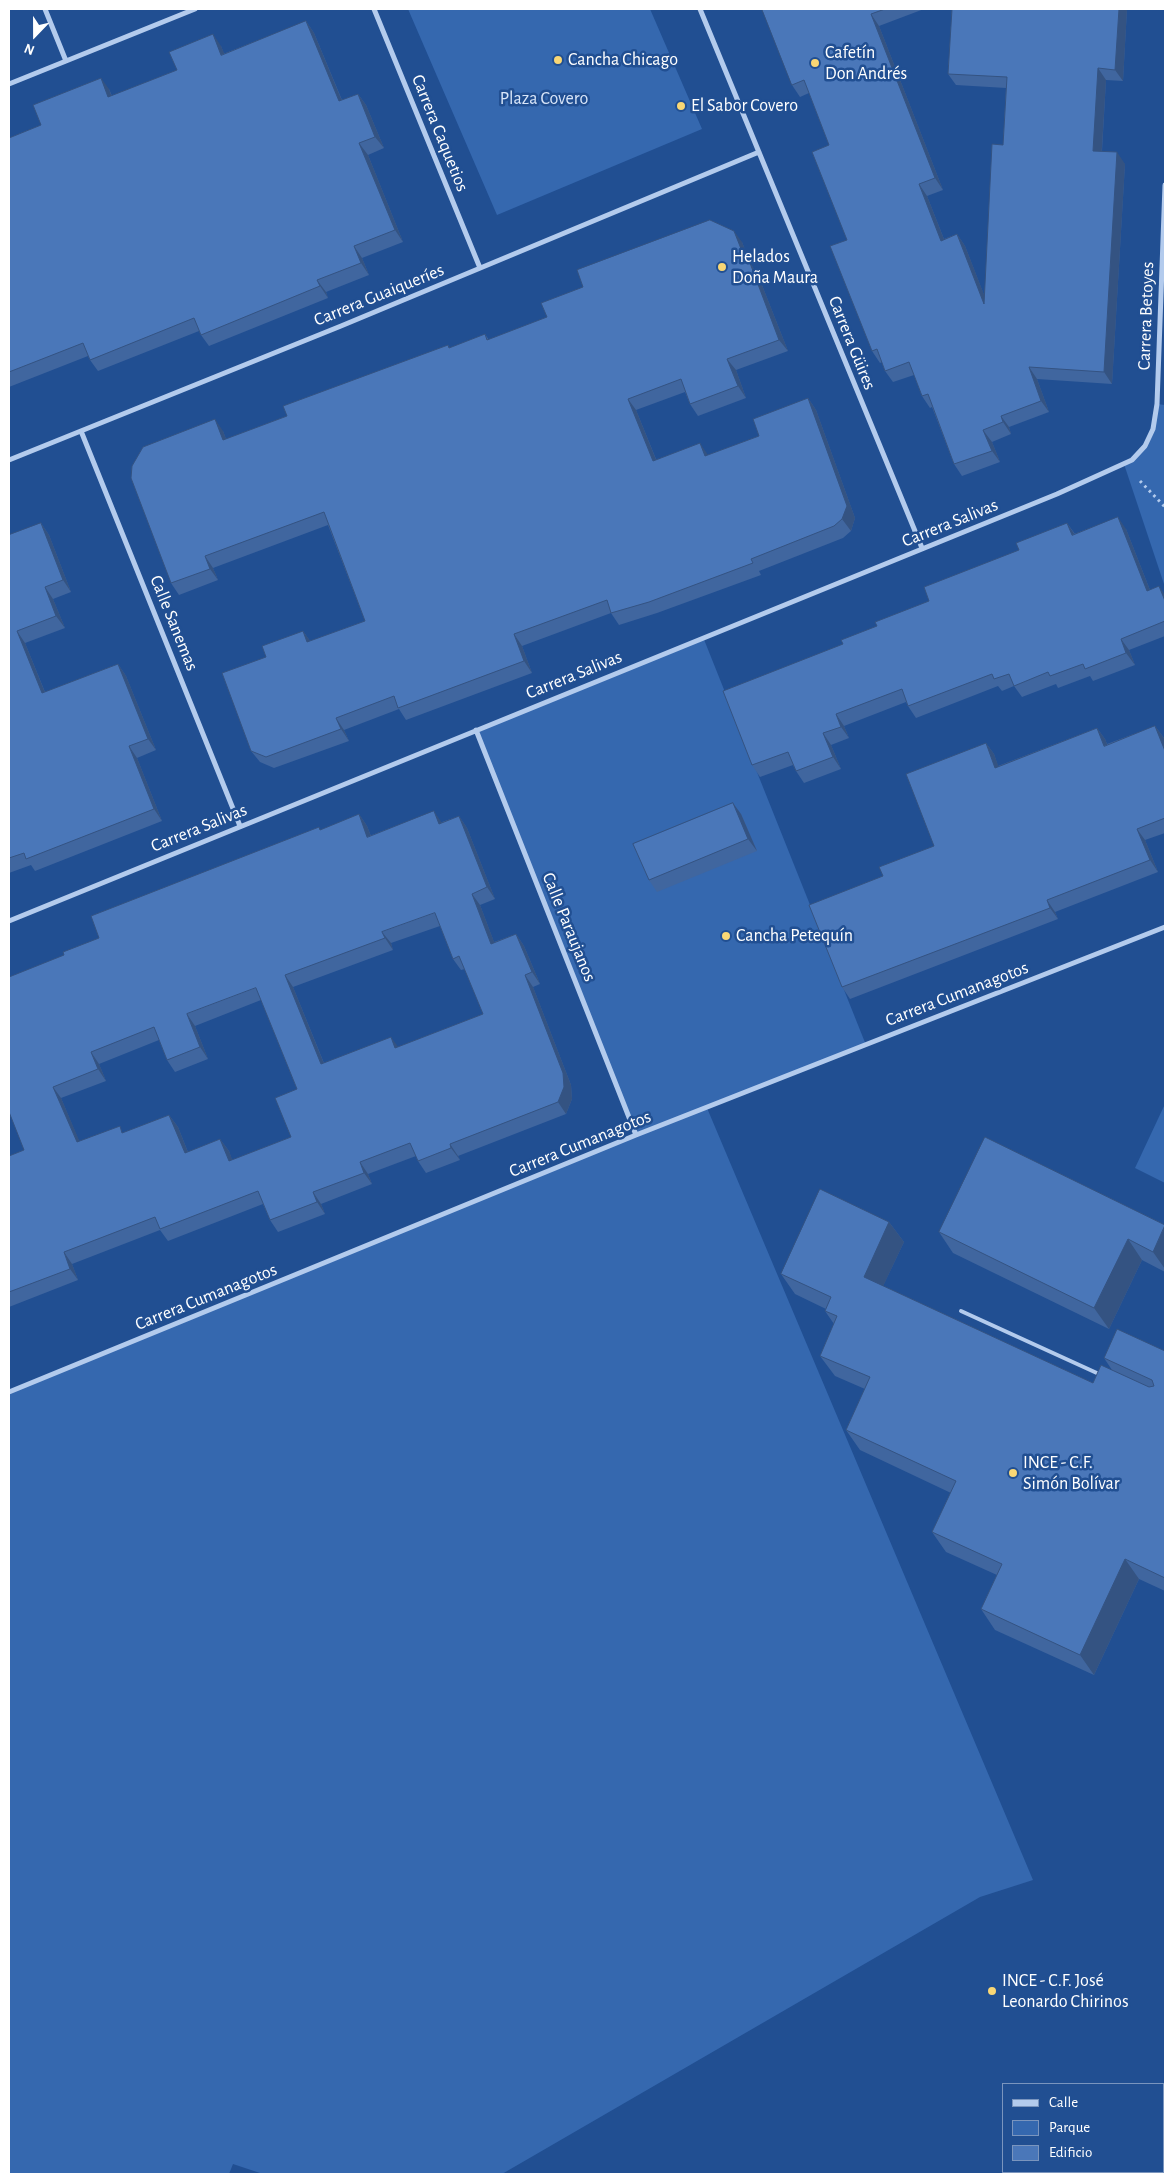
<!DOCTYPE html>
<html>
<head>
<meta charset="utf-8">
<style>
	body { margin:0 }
	#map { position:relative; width:1174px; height:2183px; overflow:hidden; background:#214f92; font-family:"Alegreya Sans",sans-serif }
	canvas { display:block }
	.frame { position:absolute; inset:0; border:10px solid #fff; pointer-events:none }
	.legend { position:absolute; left:1002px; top:2083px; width:162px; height:90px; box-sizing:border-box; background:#214f92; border:1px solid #7a95be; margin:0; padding:6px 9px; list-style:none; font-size:15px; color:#fff }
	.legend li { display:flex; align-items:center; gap:10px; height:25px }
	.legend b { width:25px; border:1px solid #7a95be }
	.north { position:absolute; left:10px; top:10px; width:50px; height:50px; -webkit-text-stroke:4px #214f92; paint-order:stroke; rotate:202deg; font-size:14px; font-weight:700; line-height:20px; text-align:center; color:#fff }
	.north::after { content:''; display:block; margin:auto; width:18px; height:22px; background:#fff; clip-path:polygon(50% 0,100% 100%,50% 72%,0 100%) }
</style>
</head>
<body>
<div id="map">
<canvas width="1174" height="2183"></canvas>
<div class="frame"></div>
<ul class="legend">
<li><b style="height:6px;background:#b3cbed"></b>Calle</li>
<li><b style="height:14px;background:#3568af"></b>Parque</li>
<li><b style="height:14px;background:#4a77b9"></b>Edificio</li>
</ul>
<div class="north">N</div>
</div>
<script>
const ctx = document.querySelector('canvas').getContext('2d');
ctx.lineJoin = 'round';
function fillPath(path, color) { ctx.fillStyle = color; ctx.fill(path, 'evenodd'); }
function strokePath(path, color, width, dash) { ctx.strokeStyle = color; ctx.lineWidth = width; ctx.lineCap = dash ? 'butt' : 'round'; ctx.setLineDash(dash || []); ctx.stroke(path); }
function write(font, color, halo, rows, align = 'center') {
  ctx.font = font + ' "Alegreya Sans",sans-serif'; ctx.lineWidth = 5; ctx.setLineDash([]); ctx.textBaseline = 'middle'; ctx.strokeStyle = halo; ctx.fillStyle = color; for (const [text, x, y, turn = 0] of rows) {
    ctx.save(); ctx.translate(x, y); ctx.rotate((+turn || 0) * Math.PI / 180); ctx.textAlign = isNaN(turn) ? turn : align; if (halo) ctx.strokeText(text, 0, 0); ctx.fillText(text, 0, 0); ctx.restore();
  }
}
const green = new Path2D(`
	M408 9H650L702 129 497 215Z
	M1157 404 1165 405V587L1124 464C1149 442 1152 437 1157 404Z
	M703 637 866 1045 707 1108 1033 1880 980 1897 502 2174H263L233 2164 229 2174H9V1392L636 1135 476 730Z
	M1165 1104V1183L1135 1168Z`);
const stream = new Path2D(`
	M1094 2172 1100 2174`);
const path = new Path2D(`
	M1140 481 1165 507`);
const service = new Path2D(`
	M961 1311 1099 1374`);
const minor = new Path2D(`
	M45 9 66 61
	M374 9 480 268
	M700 9 922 548
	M9 84 195 9
	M81 431 240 826
	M9 460 341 326 759 152
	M476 730 636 1135
	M9 921 1057 494 1132 460 1145 446 1153 429 1157 404 1165 185
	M9 1392 636 1135 1165 927`);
const wall = new Path2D(`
	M762 9H924L879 26 943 190 927 196 944 239 957 234 965 246 984 295 1003 145 1006 88 956 85 948 74 952 9H1127L1123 81 1106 80 1102 151 1125 164 1112 384 1037 379 1049 412 1009 427 1011 434 992 442 1000 462 962 476 954 464 932 407 930 408 922 396 914 375 893 382 885 371 882 362 880 363 872 351 847 240 829 145 809 93 800 97 792 85Z
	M306 21 314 33 342 100 358 94 366 105 384 148 368 155 403 242 362 258 369 275 326 292 328 298 209 346 201 335 199 331 98 371 90 360 88 356 9 387V138L41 125 109 89 112 96 177 70 221 46 224 54Z
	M742 242 750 263 758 275 788 351 736 370 746 398 698 416 690 404 685 392 636 410 656 459 708 455 759 436 808 398 816 410 855 518 851 531 843 538 759 571 761 575 657 613 619 625 611 613 522 646 532 673 406 720 399 709 344 730 349 741 274 768 260 762 251 751 266 657 303 631 310 641 365 621 328 525 213 568 218 580 179 595 171 583 223 431 226 439 287 416 448 345 450 348 485 334 489 340Z
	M41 523 49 535 71 592 53 599 65 628 25 643 45 692 118 664 126 676 156 750 137 758 162 821 35 871 31 865 9 873V535Z
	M1067 523 1075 534 1126 529 1150 590 1165 595V636L1129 650 1135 665 1093 681 1090 676 1058 688 1056 684 1022 697 1014 686 1002 691 998 686 916 718 908 706 906 702 844 726 849 738 831 745 841 769 804 783 796 771 793 765 760 777 752 765 843 644 877 626 929 601Z
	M1155 726 1164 738 1165 742V833L1145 840 1158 872 1055 912 1058 919 850 999 842 987 883 876 934 846 986 743 994 754 998 766 1097 728 1105 739 1107 744Z
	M359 814 367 826 371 836 442 822 459 816 467 828 495 899 480 905 494 942 516 934 524 946 540 984 533 987 571 1085 572 1099 566 1114 458 1156 460 1160 426 1173 418 1161 416 1156 368 1174 372 1184 321 1204 325 1214 278 1232 270 1220 263 1204 168 1241 160 1230 72 1264 78 1280 9 1307V1156L24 1150 64 955 321 830ZM440 926 453 959 461 970 465 969 483 1014 398 1047 324 1063 293 987 393 950 391 943ZM261 1000 297 1089 291 1137 232 1160 229 1151 220 1139 188 1152 178 1127 169 1115 124 1133 79 1141 61 1098 106 1081 99 1064 159 1040 167 1060 175 1072 208 1059 195 1026Z
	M741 814 757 851 657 892 649 880Z
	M889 1222 904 1242 883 1286 1093 1383 1112 1370 1104 1358 1165 1351V1591L1139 1579 1094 1675 995 1630 981 1609 997 1575 946 1552 932 1532 951 1493 860 1450 846 1430 865 1389 835 1376 820 1356 834 1324 825 1311 826 1309 795 1294 781 1274Z
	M1165 1225V1272L1142 1260 1109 1329 953 1253 939 1232Z`);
const shadedWall = new Path2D(`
	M1119 9H1127L1123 81 1115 70Z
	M871 14 879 26 943 190 935 178Z
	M306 21 314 33 347 113 339 101Z
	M213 34 221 46 230 67 221 55Z
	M1098 68 1106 80 1101 163 1093 151Z
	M101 78 109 89 116 109 108 97Z
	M358 94 366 105 384 148 375 137Z
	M359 143 368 155 403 242 395 230Z
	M1117 152 1125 164 1112 384 1104 372Z
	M919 184 927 196 949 252 941 241Z
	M734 231 742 242 755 276 747 264Z
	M957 234 965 246 992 315 984 304Z
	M354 246 362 258 369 275 361 263Z
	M750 263 758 275 788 351 779 340Z
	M317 280 326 292 328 298 320 286Z
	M727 359 736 370 746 398 738 386Z
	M1029 367 1037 379 1049 412 1041 401Z
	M808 398 816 410 855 518 851 531 842 519Z
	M628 399 636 410 661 472 653 461Z
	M1001 416 1009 427 1011 434 1003 422Z
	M215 419 223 431 231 452 223 440Z
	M983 430 992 442 1000 462 992 451Z
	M700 443 708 455 705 456Z
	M1118 517 1126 529 1155 603 1147 591Z
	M41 523 49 535 71 592 63 580Z
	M1067 523 1075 535H1072Z
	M205 556 213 568 218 580 210 569Z
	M1159 586 1165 595V601Z
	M45 587 53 599 65 628 56 616Z
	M17 631 25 643 50 705 42 693Z
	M303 631 311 642H307Z
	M514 634 522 646 532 673 524 661Z
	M1121 639 1129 650 1135 665 1126 653Z
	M118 664 126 676 156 750 148 739Z
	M836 714 844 726 849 738 841 727Z
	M336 718 344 730 349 741 341 729Z
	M1155 726 1164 738 1165 742V751Z
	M1097 728 1105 739 1112 757 1104 746Z
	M823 733 831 745 841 769 833 757Z
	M986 743 994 754 1003 779 995 768Z
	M129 746 137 758 162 821 154 809Z
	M733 803 741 814 757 851 748 839Z
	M434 811 442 823 439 824Z
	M359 814 367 826 376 849 367 837Z
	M459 816 467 828 495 899 487 887Z
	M1137 829 1145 840 1158 872 1150 860Z
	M472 894 480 905 499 955 491 944Z
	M1047 900 1055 912 1058 919 1050 908Z
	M382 932 391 943 393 950 385 938Z
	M516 934 524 946 540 984 532 972Z
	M285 975 293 987 329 1076 321 1064Z
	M525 975 533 987 571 1085 572 1099 566 1114 558 1102Z
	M187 1014 195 1026 208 1059 200 1047Z
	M391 1037 399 1048H395Z
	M91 1052 99 1064 106 1081 98 1069Z
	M53 1087 61 1098 85 1154 77 1142Z
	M169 1115 178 1127 193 1165 185 1153Z
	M220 1139 229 1151 237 1173 229 1161Z
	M450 1144 458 1156 460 1160 451 1148Z
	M360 1162 368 1174 372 1184 364 1173Z
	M313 1192 321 1204 325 1214 317 1202Z
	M889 1222 904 1242 878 1297 864 1277Z
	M1165 1226V1269L1153 1252Z
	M1128 1239 1142 1260 1109 1329 1094 1308Z
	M64 1252 72 1264 78 1280 70 1269Z
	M1125 1559 1139 1579 1094 1675 1080 1655Z`);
const building = new Path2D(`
	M762 9H885L871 14 935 178 919 184 941 241 957 234 984 304 992 144 1003 145 1007 77 948 74 952 9H1119L1115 70 1098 68 1093 151 1117 152 1104 372 1029 367 1041 401 1001 416 1003 422 983 430 992 451 954 464 928 394 922 396 909 362 885 371 877 349 872 351 830 246 847 240 812 152 829 145 804 80 792 85Z
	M306 21 339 101 358 94 375 137 359 143 395 230 354 246 361 263 317 280 320 286 201 335 194 318 90 360 83 343 9 372V138L41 125 33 105 101 78 108 97 177 70 169 52 213 34 221 55Z
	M710 220 734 231 747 264 750 263 779 340 727 359 738 386 690 404 681 379 628 399 653 461 700 443 705 456 759 436 753 419 808 398 847 506 842 519 834 526 751 559 753 563 649 602 611 613 607 600 514 634 524 661 398 708 394 696 336 718 341 729 266 757 251 751 222 673 266 657 262 646 303 631 307 642 365 621 324 512 205 556 210 569 171 583 131 478 132 466 143 447 215 419 223 440 287 416 283 406 448 345 449 348 485 334 487 340 547 317 541 303 583 287 577 270Z
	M1118 517 1147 591 1159 586 1165 601V621L1121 639 1126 653 1085 669 1083 664 1050 676 1048 672 1014 686 1009 674 994 679 992 674 908 706 902 689 836 714 841 727 823 733 833 757 796 771 788 752 752 765 723 691 843 644 841 640 877 626 875 622 929 601 924 587 1019 550 1016 543 1067 523 1072 535Z
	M41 523 63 580 45 587 56 616 17 631 42 693 118 664 148 739 129 746 154 809 26 859 24 853 9 858V535Z
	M1155 726 1165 751V818L1137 829 1150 860 1047 900 1050 908 842 987 809 905 883 876 879 867 934 846 906 774 986 743 995 768 1097 728 1104 746Z
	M733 803 748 839 649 880 633 844Z
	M434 811 439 824 459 816 487 887 472 894 491 944 516 934 532 972 525 975 563 1073 564 1087 558 1102 450 1144 451 1148 418 1161 410 1143 360 1162 364 1173 313 1192 317 1202 270 1220 258 1191 160 1229 155 1217 64 1252 70 1269 9 1292V1156L24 1150 9 1112V977L64 955 63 952 99 938 91 916 319 827 320 830 359 814 367 837ZM435 913 453 959 459 956 483 1014 395 1048 391 1037 321 1064 285 975 385 938 382 932ZM256 988 297 1089 275 1098 291 1137 229 1161 220 1139 185 1153 169 1115 122 1133 120 1126 77 1142 53 1087 98 1069 91 1052 154 1027 167 1060 200 1047 187 1014Z
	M985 1137 1165 1225 1153 1252 1128 1239 1094 1308 939 1232Z
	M820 1189 889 1222 864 1277 1093 1383 1101 1365 1149 1387 1154 1386 1152 1380 1104 1358 1117 1329 1165 1351V1578L1125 1559 1080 1655 981 1609 1002 1564 932 1532 956 1481 846 1430 870 1377 820 1356 837 1316 825 1311 831 1297 781 1274Z`);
const markers = [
	[558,60,5,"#f9d775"],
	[815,63,5,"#f9d775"],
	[681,106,5,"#f9d775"],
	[722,267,5,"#f9d775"],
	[726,936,5,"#f9d775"],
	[1013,1473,5,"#f9d775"],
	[992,1991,5,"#f9d775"]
];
const poiNames = [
	["Cafetín",825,53],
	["Don Andrés",825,74],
	["Cancha Chicago",568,60],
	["El Sabor Covero",691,106],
	["Helados",732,257],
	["Doña Maura",732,278],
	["Cancha Petequín",736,936],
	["INCE - C.F.",1023,1463],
	["Simón Bolívar",1023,1484],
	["INCE - C.F. José",1002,1981],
	["Leonardo Chirinos",1002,2002]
];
const parkNames = [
	["Plaza Covero",544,99]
];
const streetNames = [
	["Carrera Caquetios",440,133,68],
	["Carrera Guaiqueríes",379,295,-22],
	["Carrera Betoyes",1146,316,-88],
	["Carrera Güires",852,343,68],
	["Carrera Salivas",950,523,-22],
	["Calle Sanemas",174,623,68],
	["Carrera Salivas",574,675,-22],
	["Carrera Salivas",199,828,-22],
	["Calle Paraujanos",569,927,68],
	["Carrera Cumanagotos",957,994,-21],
	["Carrera Cumanagotos",580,1144,-22],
	["Carrera Cumanagotos",206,1297,-22]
];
fillPath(green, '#3568af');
strokePath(stream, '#a7c6ee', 11);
strokePath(path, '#b3cbed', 3, [2.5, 4]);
strokePath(service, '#b3cbed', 4);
strokePath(minor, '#b3cbed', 5);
fillPath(wall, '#40669f');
fillPath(shadedWall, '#345382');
fillPath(building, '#4a77b9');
strokePath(building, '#345382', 1);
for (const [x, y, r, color] of markers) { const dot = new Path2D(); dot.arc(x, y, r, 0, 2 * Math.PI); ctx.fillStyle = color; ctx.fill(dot); strokePath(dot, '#214f92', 2); }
write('18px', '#fff', '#214f92', poiNames, 'left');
write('18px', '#d9e6f9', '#214f92', parkNames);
write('18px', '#fff', '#214f92', streetNames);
</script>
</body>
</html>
